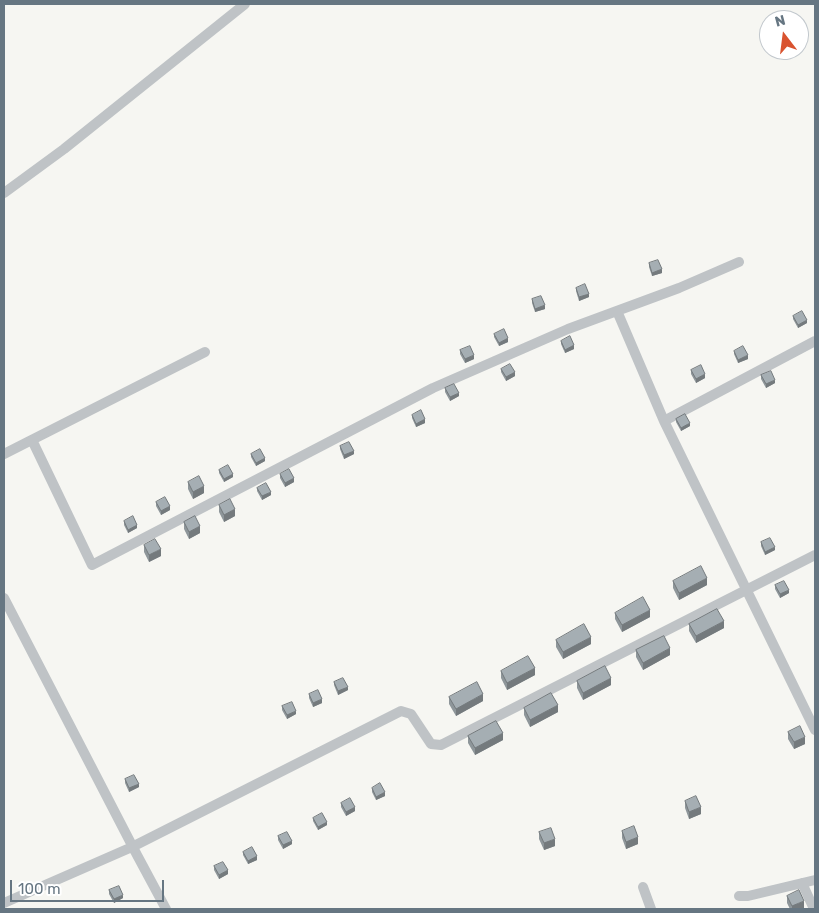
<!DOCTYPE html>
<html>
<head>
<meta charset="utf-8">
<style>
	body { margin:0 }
	#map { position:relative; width:819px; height:913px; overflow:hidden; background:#f6f6f2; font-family:Rubik,sans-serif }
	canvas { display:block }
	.frame { position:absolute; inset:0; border:5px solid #667682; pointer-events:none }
	.north { position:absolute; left:759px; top:10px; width:50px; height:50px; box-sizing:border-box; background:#fff; border:1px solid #c2c8cd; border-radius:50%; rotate:345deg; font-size:14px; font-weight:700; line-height:20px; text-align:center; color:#667682 }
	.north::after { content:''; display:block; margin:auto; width:18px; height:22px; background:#d9532f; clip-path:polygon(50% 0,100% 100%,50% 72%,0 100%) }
	.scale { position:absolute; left:10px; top:880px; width:154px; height:22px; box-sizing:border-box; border:2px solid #667682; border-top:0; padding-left:6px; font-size:15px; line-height:18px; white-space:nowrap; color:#667682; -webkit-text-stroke:4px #fff; paint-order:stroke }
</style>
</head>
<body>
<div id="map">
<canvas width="819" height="913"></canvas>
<div class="frame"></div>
<div class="north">N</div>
<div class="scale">100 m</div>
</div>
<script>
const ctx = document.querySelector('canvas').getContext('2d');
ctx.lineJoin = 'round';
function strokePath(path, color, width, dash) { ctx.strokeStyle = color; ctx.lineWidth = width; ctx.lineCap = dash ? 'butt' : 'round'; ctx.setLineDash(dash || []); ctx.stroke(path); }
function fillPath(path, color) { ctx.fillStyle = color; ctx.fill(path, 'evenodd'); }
const minor = new Path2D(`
	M4 193 64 149 245 4
	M617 311 664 421 815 730
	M664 421 815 341
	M32 440 92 565 433 388 568 329 679 288 739 262
	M4 454 205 352
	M4 598 137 855 166 909
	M802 883 814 909
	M643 887 651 909
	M739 896H748L815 880
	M4 903 132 847 401 711 411 714 431 744 441 745 815 555`);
const wall = new Path2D(`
	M649 263 662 273 652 276 649 267Z
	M576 288 589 297 579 301 576 291Z
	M532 299 545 309 535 312 532 303Z
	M793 316 807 323 798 328 793 319Z
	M494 334 508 342 499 346 494 337Z
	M561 341 574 349 565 353 561 344Z
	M460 350 474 359 465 363 460 354Z
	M734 351 748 359 738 363 734 354Z
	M501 369 515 376 506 381 501 372Z
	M691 370 705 378 696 383 691 374Z
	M761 375 775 383 766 388 761 379Z
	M445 388 459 396 450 401 445 392Z
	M412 415 425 423 416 427 412 418Z
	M676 419 690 426 681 431 676 422Z
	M340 446 354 454 344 459 340 449Z
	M251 454 265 461 256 466 251 457Z
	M219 470 233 477 224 482 219 473Z
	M280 474 294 482 285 487 280 478Z
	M188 482 204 493 193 499 188 489Z
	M257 488 271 495 262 500 257 491Z
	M156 502 170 510 161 515 156 506Z
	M219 505 235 516 224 522 219 512Z
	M124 521 137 528 128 533 124 525Z
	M184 522 200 533 189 539 184 529Z
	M761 542 775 550 765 555 761 546Z
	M144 545 161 556 149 562 144 552Z
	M673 581 707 585 679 600 673 588Z
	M775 585 789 593 780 598 775 589Z
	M615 613 650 617 622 632 615 619Z
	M689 624 724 628 696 643 689 631Z
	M556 640 591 644 563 659 556 647Z
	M636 650 670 655 643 670 636 657Z
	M501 671 535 675 507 690 501 678Z
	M577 681 611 685 583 700 577 688Z
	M334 682 348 690 338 695 334 685Z
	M309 694 322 703 313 707 309 698Z
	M449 697 483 701 456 716 449 704Z
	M282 706 296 714 287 719 282 710Z
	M524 708 558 712 530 727 524 715Z
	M788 732 805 744 794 749 788 739Z
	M468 736 503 740 475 755 468 743Z
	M125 779 139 787 129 792 125 783Z
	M372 788 385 796 376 800 372 792Z
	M685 801 701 814 689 819 685 808Z
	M341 803 355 811 346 816 341 807Z
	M313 818 327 825 318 830 313 821Z
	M622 831 638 844 626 849 622 838Z
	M539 832 555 846 544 850 539 839Z
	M278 836 292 844 283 849 278 840Z
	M243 852 257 860 248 864 243 855Z
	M214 866 228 874 219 879 214 870Z
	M109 890 123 898 114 903 109 894Z
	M787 896 804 908 801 909H790L787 903Z`);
const shadedWall = new Path2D(`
	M662 269V273L652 276V273Z
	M589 294V297L579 301V297Z
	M545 305V309L535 312V309Z
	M807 320V323L798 328V325Z
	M508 338V342L499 346V343Z
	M574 345V349L565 353V350Z
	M474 355V359L465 363V359Z
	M748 355V359L738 363V360Z
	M515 372V376L506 381V377Z
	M705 374V378L696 383V379Z
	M775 380V383L766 388V384Z
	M459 393V396L450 401V397Z
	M425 419V423L416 427V424Z
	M690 423V426L681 431V428Z
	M354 451V454L344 459V455Z
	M265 458V461L256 466V463Z
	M233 474V477L224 482V479Z
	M294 478V482L285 487V483Z
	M204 486V493L193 499V492Z
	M271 492V495L262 500V496Z
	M170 506V510L161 515V511Z
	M235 509V516L224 522V515Z
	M137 525V528L128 533V530Z
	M200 526V533L189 539V532Z
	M775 547V550L765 555V552Z
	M161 549V556L149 562V555Z
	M707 578V585L679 600V593Z
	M789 590V593L780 598V594Z
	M650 610V617L622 632V625Z
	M724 621V628L696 643V636Z
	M591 637V644L563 659V652Z
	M670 648V655L643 670V663Z
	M535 668V675L507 690V683Z
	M611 678V685L583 700V693Z
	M348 687V690L338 695V691Z
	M483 694V701L456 716V709Z
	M322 699V703L313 707V703Z
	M558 705V712L530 727V720Z
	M296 711V714L287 719V715Z
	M503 733V740L475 755V748Z
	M805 737V744L794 749V742Z
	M139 784V787L129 792V788Z
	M385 792V796L376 800V797Z
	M355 807V811L346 816V812Z
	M701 807V814L689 819V812Z
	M327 822V825L318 830V827Z
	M638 837V844L626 849V842Z
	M555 839V846L544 850V843Z
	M292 841V844L283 849V845Z
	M257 856V860L248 864V861Z
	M228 870V874L219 879V875Z
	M123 895V898L114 903V899Z
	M804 901V908L801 909H792V906Z`);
const building = new Path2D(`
	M658 260 662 269 652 273 649 263Z
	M585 284 589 294 579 297 576 288Z
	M541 296 545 305 535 309 532 299Z
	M802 311 807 320 798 325 793 316Z
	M504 329 508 338 499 343 494 334Z
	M570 336 574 345 565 350 561 341Z
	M470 346 474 355 465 359 460 350Z
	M743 346 748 355 738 360 734 351Z
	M510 364 515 372 506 377 501 369Z
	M701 365 705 374 696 379 691 370Z
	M771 371 775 380 766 384 761 375Z
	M454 384 459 393 450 397 445 388Z
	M421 410 425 419 416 424 412 415Z
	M685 414 690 423 681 428 676 419Z
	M349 442 354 451 344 455 340 446Z
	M260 449 265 458 256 463 251 454Z
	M228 465 233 474 224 479 219 470Z
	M289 469 294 478 285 483 280 474Z
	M199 476 204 486 193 492 188 482Z
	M266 483 271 492 262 496 257 488Z
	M165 497 170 506 161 511 156 502Z
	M230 499 235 509 224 515 219 505Z
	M133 516 137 525 128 530 124 521Z
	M195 516 200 526 189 532 184 522Z
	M770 538 775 547 765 552 761 542Z
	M155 539 161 549 149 555 144 545Z
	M701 566 707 578 679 593 673 581Z
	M784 581 789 590 780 594 775 585Z
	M643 597 650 610 622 625 615 613Z
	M717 609 724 621 696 636 689 624Z
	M584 624 591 637 563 652 556 640Z
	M664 636 670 648 643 663 636 650Z
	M528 656 535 668 507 683 501 671Z
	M605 666 611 678 583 693 577 681Z
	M343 678 348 687 338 691 334 682Z
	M477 682 483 694 456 709 449 697Z
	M318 690 322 699 313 703 309 694Z
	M551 693 558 705 530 720 524 708Z
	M292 702 296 711 287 715 282 706Z
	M496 721 503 733 475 748 468 736Z
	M800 726 805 737 794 742 788 732Z
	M134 775 139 784 129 788 125 779Z
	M380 783 385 792 376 797 372 788Z
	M696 796 701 807 689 812 685 801Z
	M350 798 355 807 346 812 341 803Z
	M322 813 327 822 318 827 313 818Z
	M634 826 638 837 626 842 622 831Z
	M551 828 555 839 544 843 539 832Z
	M287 832 292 841 283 845 278 836Z
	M252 847 257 856 248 861 243 852Z
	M223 862 228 870 219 875 214 866Z
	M119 886 123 895 114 899 109 890Z
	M799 890 804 901 792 906 787 896Z`);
strokePath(minor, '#bfc3c6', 10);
fillPath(wall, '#8e969a');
fillPath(shadedWall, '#747a7d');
fillPath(building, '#a5aeb3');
strokePath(building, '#747a7d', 1);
</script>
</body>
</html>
